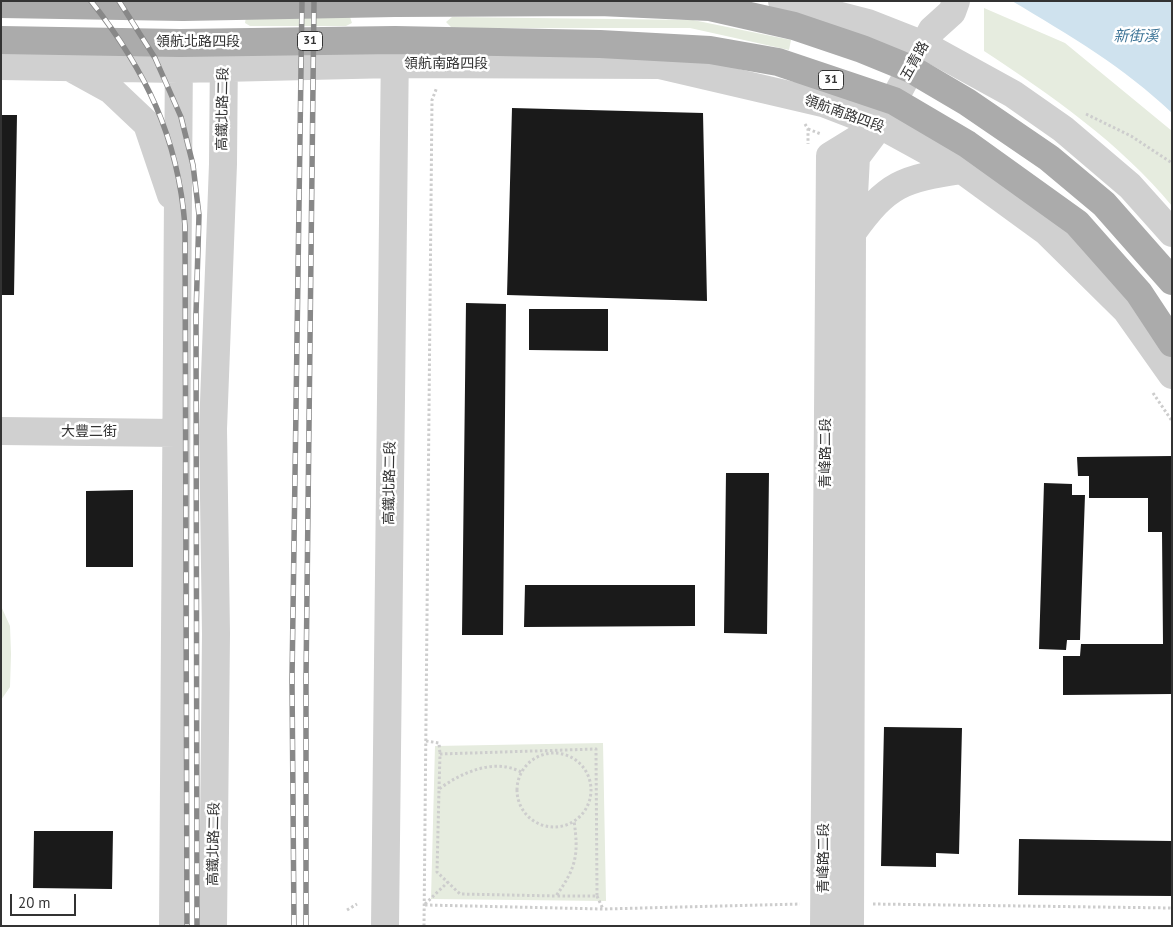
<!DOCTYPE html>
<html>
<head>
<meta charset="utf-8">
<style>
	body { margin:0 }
	#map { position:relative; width:1173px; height:927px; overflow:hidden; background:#fff; font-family:"PT Sans",sans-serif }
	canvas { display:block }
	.frame { position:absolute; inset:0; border:2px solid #333; pointer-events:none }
	.scale { position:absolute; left:10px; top:894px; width:66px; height:22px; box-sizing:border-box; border:2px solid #333; border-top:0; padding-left:6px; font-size:15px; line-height:18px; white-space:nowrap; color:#333; -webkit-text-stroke:4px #fff; paint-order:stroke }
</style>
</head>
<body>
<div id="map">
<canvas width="1173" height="927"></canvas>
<div class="frame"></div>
<div class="scale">20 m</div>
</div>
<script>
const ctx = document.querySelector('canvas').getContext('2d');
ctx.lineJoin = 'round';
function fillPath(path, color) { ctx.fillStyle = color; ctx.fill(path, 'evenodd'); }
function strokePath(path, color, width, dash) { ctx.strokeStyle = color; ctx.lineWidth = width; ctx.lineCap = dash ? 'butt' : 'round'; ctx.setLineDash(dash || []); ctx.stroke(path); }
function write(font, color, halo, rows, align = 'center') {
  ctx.font = font + ' "PT Sans","Noto Sans TC",sans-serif'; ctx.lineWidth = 5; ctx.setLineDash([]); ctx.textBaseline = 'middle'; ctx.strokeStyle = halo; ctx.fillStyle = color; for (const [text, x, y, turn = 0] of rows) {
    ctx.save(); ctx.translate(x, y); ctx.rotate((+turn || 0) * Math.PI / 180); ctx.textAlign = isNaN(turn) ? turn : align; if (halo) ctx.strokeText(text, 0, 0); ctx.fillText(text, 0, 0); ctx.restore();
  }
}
const green = new Path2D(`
	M984 8 1065 43 1172 131V206C1120 143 1051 95 984 51Z
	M246 17H350L352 23 346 26H250L245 23Z
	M452 17 693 20 791 40 789 50 690 28H452L446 22Z
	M1 606 10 626 11 654 10 687 1 700Z
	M603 743 606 901 431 899 435 746Z`);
const water = new Path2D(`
	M1012 1H1172V113C1124 67 1069 35 1012 1Z`);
const building = new Path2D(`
	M512 108 703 113 707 301 507 295Z
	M1 115H17L14 295H1Z
	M466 303 506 304 503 635H462Z
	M529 309H608V351L529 350Z
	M1172 456V694L1063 695V656H1080L1081 644H1163L1162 532H1148V498H1089V476H1078L1077 457Z
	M726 473H769L767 634 724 633Z
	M1044 483 1072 484V495H1085L1080 640H1067L1066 650 1039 649Z
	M133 490V567H86V491Z
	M525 585H695V626L524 627Z
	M884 727 962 728 959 854 936 853V867L881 866Z
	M34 831H113L112 889 33 888Z
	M1019 839 1172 841V896L1018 895Z`);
const path = new Path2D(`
	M1086 114 1131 136 1172 163
	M805 124 808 129V144
	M808 129 821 134
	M1153 393 1172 421
	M426 741 439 743 440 754
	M517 790a37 37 0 1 1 74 0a37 37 0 1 1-74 0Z
	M521 772C495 758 462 772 439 789L437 872 460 894 556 896C576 868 579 855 574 821
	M439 789 440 754 596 749 597 896H556
	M597 896 603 909
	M425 904 448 882
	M873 904 1172 908
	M425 905 603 909 800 904
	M347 910 357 904
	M424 926 432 100 437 87`);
const minor = new Path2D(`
	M782 1 868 23 924 45 1013 94 1063 129 1130 186 1172 233
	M1 66 178 69 395 64 660 65 823 103 880 125 962 170 1047 232 1126 310 1172 375
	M71 68 111 90 147 124 171 195
	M852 233C888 183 902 179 962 170
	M1 431 176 433
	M173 926 179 50
	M213 926 216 634 213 429 223 164 224 50
	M385 926 395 45
	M824 926 830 156 869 132
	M850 926 852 233 856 157 880 125 932 30 952 12 956 1`);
const major = new Path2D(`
	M1 4 183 7 395 3 600 2 710 7 794 26 862 49 911 69 967 102 1049 158 1104 204 1172 281
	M1 40 180 43 395 40 600 44 710 50 778 62 894 101 967 144 1077 223 1139 293 1172 343`);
const rail = new Path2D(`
	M91 1C146 71 178 137 185 226L187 926
	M119 1 155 58 181 117 193 165 199 215 196 314 197 926
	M294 926 292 679 302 1
	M306 926V679L314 1`);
const shields = [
	[310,41,25],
	[831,80,25]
];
const shieldNames = [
	["31",310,41],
	["31",831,80]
];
const streetNames = [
	["領航北路四段",198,42],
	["五青路",915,61,-61],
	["領航南路四段",446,64],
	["高鐵北路二段",223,109,-89],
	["領航南路四段",844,114,20],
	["大豐二街",89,432],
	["青峰路二段",826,453,-90],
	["高鐵北路二段",390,483,-89],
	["高鐵北路二段",214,844,-89],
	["青峰路二段",824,858,-90]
];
const waterNames = [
	["新街溪",1136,37]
];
fillPath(green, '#e6ecdf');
fillPath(water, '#cfe2ee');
fillPath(building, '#1a1a1a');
strokePath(path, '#cdcdcd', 3, [2.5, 2.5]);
strokePath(minor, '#d0d0d0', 28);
strokePath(major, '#ababab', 28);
strokePath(rail, '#888', 5.5);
strokePath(rail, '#fff', 4, [11]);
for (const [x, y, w] of shields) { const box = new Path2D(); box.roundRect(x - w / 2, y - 9.5, w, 19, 4); ctx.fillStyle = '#fff'; ctx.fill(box); strokePath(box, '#333', 1); }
write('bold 12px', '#333', null, shieldNames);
write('14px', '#333', '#fff', streetNames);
write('italic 15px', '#3f7597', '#fff', waterNames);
</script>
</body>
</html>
